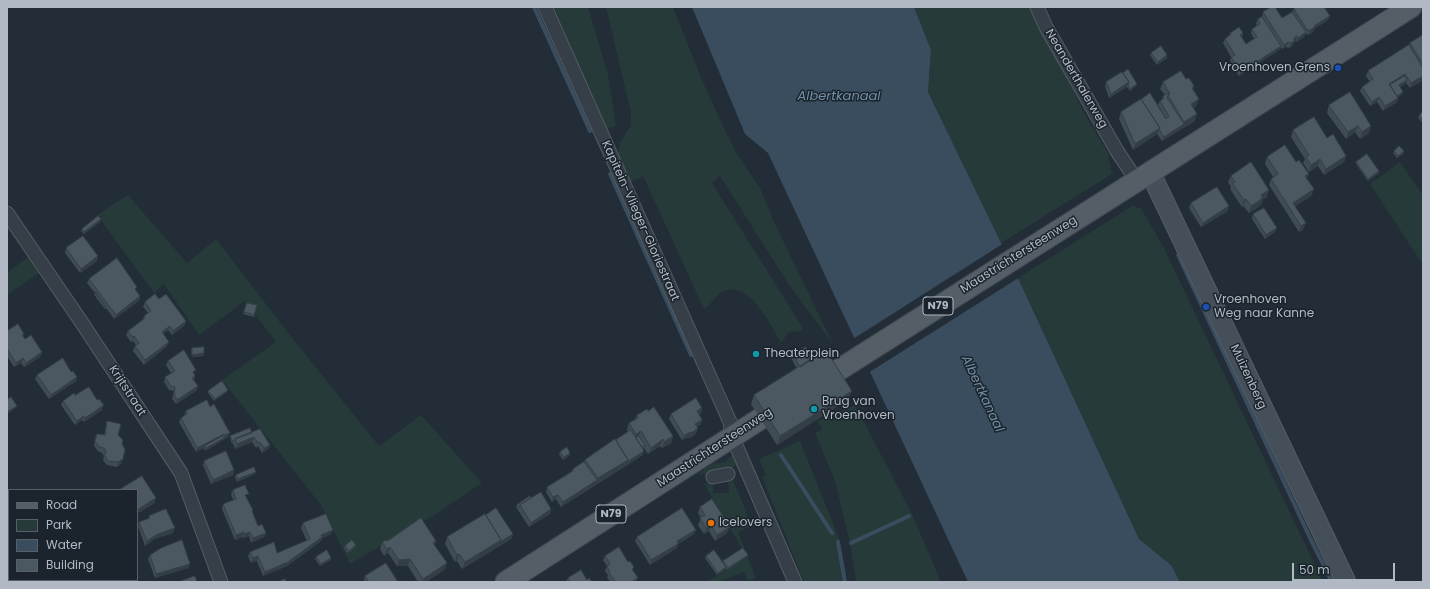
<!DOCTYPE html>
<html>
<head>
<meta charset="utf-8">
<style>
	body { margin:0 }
	#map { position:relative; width:1430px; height:589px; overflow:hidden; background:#232d37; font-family:Poppins,sans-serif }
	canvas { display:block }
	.frame { position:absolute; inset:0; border:8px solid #b1bac4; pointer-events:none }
	.legend { position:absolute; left:8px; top:489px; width:130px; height:92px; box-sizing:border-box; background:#1b242c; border:1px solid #576069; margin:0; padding:5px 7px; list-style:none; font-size:12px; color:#b1bac4 }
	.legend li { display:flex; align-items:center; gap:8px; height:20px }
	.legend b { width:20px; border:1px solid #576069 }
	.scale { position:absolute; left:1292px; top:563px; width:103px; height:18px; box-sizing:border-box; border:2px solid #b1bac4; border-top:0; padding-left:5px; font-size:12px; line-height:14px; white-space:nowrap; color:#b1bac4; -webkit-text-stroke:3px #1b242c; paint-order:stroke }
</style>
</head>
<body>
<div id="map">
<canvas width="1430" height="589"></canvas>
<div class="frame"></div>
<ul class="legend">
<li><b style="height:5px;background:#545e67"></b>Road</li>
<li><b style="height:11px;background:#253a39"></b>Park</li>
<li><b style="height:11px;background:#394d5f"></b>Water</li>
<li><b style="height:11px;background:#4b5862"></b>Building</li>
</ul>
<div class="scale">50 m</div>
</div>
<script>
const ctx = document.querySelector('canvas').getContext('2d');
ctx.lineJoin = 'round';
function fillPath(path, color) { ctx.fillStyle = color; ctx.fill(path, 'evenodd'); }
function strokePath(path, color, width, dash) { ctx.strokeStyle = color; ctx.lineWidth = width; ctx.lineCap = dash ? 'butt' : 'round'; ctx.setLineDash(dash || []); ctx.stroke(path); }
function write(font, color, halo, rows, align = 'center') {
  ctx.font = font + ' Poppins,sans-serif'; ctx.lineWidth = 3; ctx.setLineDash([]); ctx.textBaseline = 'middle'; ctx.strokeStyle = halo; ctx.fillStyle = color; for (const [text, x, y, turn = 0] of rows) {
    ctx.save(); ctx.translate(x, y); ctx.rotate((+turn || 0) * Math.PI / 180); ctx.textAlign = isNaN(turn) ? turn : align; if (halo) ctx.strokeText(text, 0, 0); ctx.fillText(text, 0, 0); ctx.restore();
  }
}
const green = new Path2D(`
	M549 7H588L608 75 616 126 604 130Z
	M606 7H673L702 80 724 128 737 154 760 188 774 222 833 344 789 285 720 176 712 183 803 328 802 331 789 332 781 343C771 325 748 278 722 292 715 296 711 305 704 309L643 176 629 183 618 158V153L620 143 631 125V113Z
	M914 7H1032L1084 113 1108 153 1112 174 1001 243 928 92 931 50Z
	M1400 162 1423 196V265L1370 184Z
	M128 195 187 263 216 239 289 334 379 446 421 415 482 483 436 514 350 564 321 505 222 380 276 342 245 301 199 335 164 284 154 293 97 215Z
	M1132 206 1141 208 1164 248 1323 582H1180L1171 565 1139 539 1018 278Z
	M28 257 39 273 7 295V273Z
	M855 405 912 514 941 582H856L850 543 835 481 815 433 822 430 817 421Z
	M800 441 840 541 847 582H804L762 477 766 475 759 459Z
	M733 455 741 461 728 472V469L713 470V474H698L712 464 725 462Z
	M731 475 752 526 738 532 756 578 748 581 744 572 718 582H707L747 557 704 484 713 481V493H729L728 477Z
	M7 507 9 509V580H69L71 582H7Z`);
const water = new Path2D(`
	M692 7H914L931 50 928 92 1018 278 1139 539 1171 565 1180 582H968L768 153 745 134Z`);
const pier = new Path2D(`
	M1004 243 1020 277 868 373 853 339Z`);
const stream = new Path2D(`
	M534 7 590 131
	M610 174 691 355
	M1178 255 1311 540 1332 582
	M781 455 832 533
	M838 542 845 582
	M851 543 909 516`);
const street = new Path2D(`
	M545 7 730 422 732 436 795 582
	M1037 7 1046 27 1117 151 1137 181
	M7 213 80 320 181 473 221 582
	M713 477 728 474`);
const secondary = new Path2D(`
	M1150 172 1346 582`);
const primary = new Path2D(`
	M815 385 1411 7
	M506 582 785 403`);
const wall = new Path2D(`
	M1294 9 1328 20 1314 29 1313 32 1308 35 1307 34H1305L1304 37 1296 42V41L1294 42 1292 46 1289 48 1286 47 1282 49 1280 47 1279 50 1239 76 1230 61 1231 57 1223 43 1225 39 1229 36 1230 33H1243L1242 37 1246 44 1254 39 1251 33 1252 29 1257 26 1256 24 1258 19 1271 32 1262 17 1263 12 1282 18 1292 12Z
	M1423 35V80L1410 88 1406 83 1400 87 1403 92 1402 94 1398 97 1397 102 1383 111 1377 102 1370 106 1360 91 1362 87 1370 82 1366 76 1368 71 1409 45 1410 43Z
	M1151 53 1167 58 1157 65 1150 55Z
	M1186 79 1194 86 1193 90 1196 106 1193 108 1195 121 1162 141 1157 134 1133 150 1119 119 1121 112 1166 119 1158 105 1160 101 1162 100 1163 96 1165 95 1160 89 1163 82Z
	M1106 82 1136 86 1130 91 1127 87 1109 98 1105 86Z
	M1329 105 1369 133 1360 139 1355 132 1346 139 1327 113Z
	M1423 111V123L1418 118 1419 116Z
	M1293 130 1327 138 1346 156 1344 162 1324 175 1318 166 1309 172 1303 163 1305 159 1291 137Z
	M1394 151H1404L1403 154 1397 158 1393 153Z
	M1267 157 1307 179 1314 189 1311 196 1295 206 1303 230 1299 232 1269 185 1271 179 1273 177 1265 164Z
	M1356 162 1379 171V173L1368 181 1356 164Z
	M1231 176 1267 197 1263 199 1261 205 1249 213 1243 206 1242 207 1230 189 1231 187 1228 182Z
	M1191 203 1228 211 1201 227 1189 208Z
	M1253 214 1275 232 1265 239 1252 219Z
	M100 222 84 234 81 231 82 229Z
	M66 248 97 261 80 273 65 253Z
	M89 279 136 291 140 296 139 301 114 319 106 308 105 309 97 299 94 294 95 293 87 283Z
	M159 299 186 321 184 326 172 335 168 330 163 334 167 346 144 365 133 351 135 346 136 345 133 341 131 342 126 335 128 331 143 320 144 316 148 313 143 307 145 302Z
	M247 303 257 305 254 317 243 314Z
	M7 331 24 334 23 337 25 339 42 352 40 357 24 367 21 363 14 367 7 356Z
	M192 348 204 353 203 356 192 357 191 350Z
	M793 354 813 359 849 399 777 445 751 404 754 395 797 369 791 358Z
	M168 361 195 374V376L194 380 198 386 196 391 176 404 172 399 174 391 169 390 164 382 165 377 171 373 166 365Z
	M71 372 77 377 76 381 49 399 35 379 37 375Z
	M228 390 227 392 214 401 208 393V391Z
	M75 395 102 410 84 422 82 420 75 425 61 405 63 401Z
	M207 400 228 437 205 451 204 448 196 452 179 422 181 418 184 416 186 411Z
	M702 408 701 413 699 414 702 420 701 424 697 427 698 428 696 433 692 437 687 438 682 440 669 419 671 414Z
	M648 411 673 436 671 443 662 448 660 446 648 454 644 448 643 449V455L561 507 556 499 552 502 546 492 547 487 572 471 573 469 584 462 585 460 628 432 627 430 629 423 635 419 637 415Z
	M107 421 118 435 122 444 123 459 121 464 117 467 107 465 103 460 104 456 102 453 98 451 94 446 95 438 97 434 104 435 106 426Z
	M252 433 270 445 268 449 262 453 258 446 256 448 252 442 235 449 233 443 232 444 230 438V436Z
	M560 452 570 453V455L563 460 559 454Z
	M204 461 234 470 233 475 211 484 203 465Z
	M255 474 237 482 235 477 236 475Z
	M233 490 247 499 258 526 266 533 264 537 251 543 249 536 243 538V537L235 540 222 509 223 504 233 500 231 494Z
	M531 498 551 509 550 514 529 527 516 507 517 505Z
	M700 507 727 533 715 541 709 531 704 534 698 525 701 518 698 513Z
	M486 515 513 534 511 539 462 569 457 561 455 562 445 544 447 537Z
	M149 516 173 533 154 539 145 546 138 526 139 522 148 519Z
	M303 523 333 530 331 534 322 538 321 541 287 566 263 576 257 561 251 563 248 556 250 552 277 553 307 541 301 528Z
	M694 534 678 544 677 548 650 565 635 541 637 537Z
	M387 541H436L434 545 447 563 444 570 426 582H418L408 566H397L388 553 384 556 380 549 382 542Z
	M345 546 355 548 348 553 344 548Z
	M150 555 190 564 188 568 155 578 148 559Z
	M748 555 747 557 727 570 726 568 725 570 717 575 705 558 706 556 723 563V561Z
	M605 556 628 562 634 567 633 570 636 582H611L607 578 608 575 605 571 607 566 603 560Z
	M316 557 331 560 320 566 315 559Z
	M365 576 398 582H365L364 580Z
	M568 578 587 580 592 582H566Z`);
const shadedWall = new Path2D(`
	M1330 16 1328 20 1314 29 1313 32 1308 35 1309 31 1314 26Z
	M1306 32 1304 37 1296 42 1298 38Z
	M1297 36 1296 41 1294 42 1292 46 1289 48 1291 43 1294 38Z
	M1288 42 1286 47 1282 49 1284 45Z
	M1281 46 1279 50 1239 76 1241 72Z
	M1167 55V58L1157 65 1158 62Z
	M1405 74 1404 78 1388 86 1389 84Z
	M1423 76V80L1410 88 1411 83Z
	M1407 80 1406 83 1398 88 1399 85Z
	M1129 82 1127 87 1109 98 1111 94Z
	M1137 84 1136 86 1130 91V89Z
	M1403 92 1402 94 1395 99 1396 97Z
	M1379 97 1377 102 1370 106 1372 102Z
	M1398 98 1397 102 1383 111 1385 106Z
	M1199 99 1196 106 1189 111 1191 104Z
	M1197 114 1195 121 1162 141 1164 137 1184 124V122Z
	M1358 126 1355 132 1346 139 1348 132Z
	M1371 126 1369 133 1360 139 1362 132Z
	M1160 128 1157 134 1133 150 1135 144Z
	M1404 151 1403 154 1397 158 1398 156Z
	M1346 156 1344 162 1324 175 1326 169Z
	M1320 159 1318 166 1309 172 1311 165Z
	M1379 171V173L1368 181V179Z
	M1309 174 1306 180 1305 176Z
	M1314 189 1311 196 1291 209 1293 203Z
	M1269 190 1267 197 1263 199 1261 205 1249 213 1251 206 1261 195Z
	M1246 199 1243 206 1242 207 1244 200Z
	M1229 206 1228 211 1201 227 1203 223Z
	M101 219 100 222 84 234V232Z
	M1306 223 1303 230 1299 232 1301 226Z
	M1277 228 1275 232 1265 239 1266 235Z
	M98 256 97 261 80 273 81 269Z
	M140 296 139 301 114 319 116 315Z
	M186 321 184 326 172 335 173 331Z
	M170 326 168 330 160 336 162 332Z
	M169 342 167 346 144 365 145 360Z
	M42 352 40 357 24 367 26 363Z
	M204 353 203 356 192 357V355Z
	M23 358 21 363 14 367 16 363Z
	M77 377 76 381 49 399 51 395Z
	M198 386 196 391 176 404 177 400Z
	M228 390 227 392 214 401 215 399Z
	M852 391 849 399 777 445 780 436Z
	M104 405 102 410 84 422 85 418Z
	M17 406 16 408 7 414V412Z
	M702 408 701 413 695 416 697 411Z
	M84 416 82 420 75 425 77 421Z
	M702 420 701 424 694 428 695 424Z
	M698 428 696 433 692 437 687 438 682 440 684 436Z
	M641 431 638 438 634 439 636 434Z
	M230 433 228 437 205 451 206 448 224 438 225 435Z
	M224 434 222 438 205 446 204 448 196 452 197 448Z
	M673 436 671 443 662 448 664 442Z
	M254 437 252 442 235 449 237 444Z
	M663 439 660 446 648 454 651 448Z
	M270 445 268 449 262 453 264 448Z
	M644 451 643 455 595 485 598 478Z
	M570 453V455L563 460 564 457Z
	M123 459 121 464 117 467 118 462Z
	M234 470 233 475 211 484 213 480Z
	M256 472 255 474 237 482 238 479Z
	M597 480 595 485 561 507 563 502Z
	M558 495 556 499 552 502 553 497Z
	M156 498 155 503 137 514V510Z
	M551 509 550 514 529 527 531 523Z
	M711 525 709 531 704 534 706 528Z
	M730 527 727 533 715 541 717 535Z
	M175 528 173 533 154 539 145 546 147 541 156 535Z
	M333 530 331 534 322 538 321 541 287 566 263 576 265 572 321 535Z
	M696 530 694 534 678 544 677 548 650 565 651 560 677 541Z
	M244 532 243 537 235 540 236 535Z
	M250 532 249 536 243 538 245 534Z
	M266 533 264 537 251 543 253 538Z
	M513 534 511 539 498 547 500 542Z
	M501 540 498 547 462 569 465 562Z
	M356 545 355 548 348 553 349 551Z
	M390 547 388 553 384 556 387 549Z
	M459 554 457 561 455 562 457 555Z
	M748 555 747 557 727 570 728 568Z
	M258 556 257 561 251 563 253 558Z
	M331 558V560L320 566 321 564Z
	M410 559 408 566H397L399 560Z
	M447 563 444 570 426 582H422L423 579Z
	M190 564 188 568 155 578 156 574Z
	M726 567 725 570 717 575 718 573Z
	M638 578 636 582H631Z`);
const building = new Path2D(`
	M1271 7H1275L1282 18 1292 12 1306 32 1298 38 1297 36 1294 38V41L1291 43 1288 42 1284 45 1263 12Z
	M1296 7H1324L1330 16 1314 26 1315 27 1309 31 1308 29 1307 30 1294 9Z
	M1262 17 1281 46 1241 72 1231 57 1235 55 1225 39 1231 34 1230 33 1239 27 1243 33 1240 35 1246 44 1257 37 1252 29 1260 24 1258 19Z
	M1423 35V64L1410 43Z
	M1409 45 1423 68V76L1411 83 1405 74 1389 84 1398 98 1385 106 1379 97 1372 102 1362 87 1373 79 1368 71Z
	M1161 46 1167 55 1158 62 1151 53Z
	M1128 69 1137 84 1130 89 1128 85 1129 82 1123 73Z
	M1181 71 1186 79 1189 78 1194 86 1192 88 1199 99 1191 104 1197 114 1184 122 1168 95 1170 94 1163 82Z
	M1122 72 1129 82 1111 94 1106 82Z
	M1405 76 1407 80 1399 85 1403 92 1397 96 1390 85Z
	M1350 92 1371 126 1362 132 1358 126 1348 132 1329 106V105Z
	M1150 93 1166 119 1169 116 1160 101 1164 98 1163 96 1168 93 1169 95H1168L1167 98 1184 124 1164 137 1159 129 1160 128 1141 99 1140 100Z
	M1141 99 1160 128 1135 144 1121 112Z
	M1423 111V120L1419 116Z
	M1314 117 1327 138 1333 134 1346 156 1326 169 1320 159 1311 165 1306 157 1309 155 1293 130Z
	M1285 145 1296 162 1299 160 1309 174 1305 176 1314 189 1293 203 1306 223 1301 226 1271 179 1278 174 1267 157Z
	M1399 146 1404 151 1398 156 1394 151Z
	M1367 154 1379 171 1368 179 1356 162Z
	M1251 162 1269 190 1261 195 1263 198 1251 206 1246 199 1244 200 1232 183 1235 182 1231 176Z
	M1217 187 1229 206 1203 223 1191 203Z
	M1264 208 1277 228 1266 235 1253 214Z
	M98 216 101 219 84 232 82 229Z
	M83 236 98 256 81 269 66 248Z
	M117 258 137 287 135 289 140 296 116 315 89 279Z
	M95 292 106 306 105 307 98 297Z
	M155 294 159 299 166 294 186 321 173 331 170 326 162 332 169 342 145 360 135 346 139 343 134 336 133 338 128 331 145 318 144 316 151 311 145 302Z
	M247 303 257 305 254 315 244 312Z
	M18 324 24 334 22 335 25 339 31 335 42 352 26 363 23 358 16 363 7 349V331Z
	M204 347V353L192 355V348Z
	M806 347 813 359 800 367 793 354Z
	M184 350 196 370 193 372 195 376 192 378 198 386 177 400 174 394 175 387 171 386 165 377 175 371 168 361Z
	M826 350 852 391 780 436 754 395Z
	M63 358 71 372 73 371 77 377 51 395 37 375Z
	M222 381 228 390 215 399 208 391Z
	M89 387 97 400 99 399 104 405 85 418 84 416 77 421 63 401 74 393 75 395Z
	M11 397 17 406 7 412V400Z
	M696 398 702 408 697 411 702 420 695 424 698 428 693 432 688 433 684 436 671 414Z
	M207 400 210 407 214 404 230 433 225 435 224 434 197 448 181 418 187 414 186 411Z
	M654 407 673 436 664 442 663 439 651 448 641 431 636 434 629 423 638 418 637 415 647 409 648 411Z
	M107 421 121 424 118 435 123 440 122 444 125 449 123 459 118 462 108 461 105 456 106 451 104 448 99 447 95 441 97 434 105 435Z
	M250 428 252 433 235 439 234 441 233 442 230 436Z
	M260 429 270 445 264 448 260 442 258 443 254 437 237 444 235 439Z
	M631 430 644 451 627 462 628 460 616 440Z
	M223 436 224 438 206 448 205 446Z
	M639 436 645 446 642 447 636 438Z
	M615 439 628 460 598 478 585 460Z
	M567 447 570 453 564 457 560 452Z
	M226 451 234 470 213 480 204 461Z
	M584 462 597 480 563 502 558 495 553 497 547 487 573 471V469Z
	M254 467 256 472 238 479 236 475Z
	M142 476 156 498 137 510V490H119Z
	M245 485 249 494 245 495 253 510 252 511 258 526 262 524 266 533 253 538 250 532 245 534 244 532 236 535 223 504 236 499 233 490Z
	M541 492 551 509 531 523 520 505Z
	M530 496 531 498 520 505 519 508 517 505Z
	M712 499 730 527 717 535 711 525 706 528 700 518 705 515 700 507Z
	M496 508 513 534 500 542 501 540 486 515Z
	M682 508 696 530 677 541 678 544 651 560 637 537Z
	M166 509 175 528 156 535 147 541 139 522 150 518 149 516Z
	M326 514 333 530 321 535 322 537 288 562 265 572 258 556 253 558 250 552 274 542 277 553 310 539 303 523Z
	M485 514 501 540 465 562 459 554 457 555 447 537Z
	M421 518 436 541 433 543 447 563 423 579 410 559 399 560 390 547 387 549 382 542 386 540 387 541Z
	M182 540 190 564 156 574 150 555 161 548Z
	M352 540 356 545 349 551 345 546Z
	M619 547 628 562 630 561 634 567 632 569 638 578 631 582H616L609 573 610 572 607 566 610 564 605 556Z
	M743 548 748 555 728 568 723 561Z
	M327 550 331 558 321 564 316 557Z
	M714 550 726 567 718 573 706 556Z
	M386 563 398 582H369L365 576Z
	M581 570 587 580 589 578 592 582H570L568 578Z
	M195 576 197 582H178Z
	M285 579 286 582H277Z
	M121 580H126L124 582H123Z`);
const markers = [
	[1338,68,4,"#1a4fb4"],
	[1206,307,4,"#1a4fb4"],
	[756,354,4,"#0f9aa8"],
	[814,409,4,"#0f9aa8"],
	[711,523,4,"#e8710a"]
];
const shields = [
	[938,306,30],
	[611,514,30]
];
const shieldNames = [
	["N79",938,306],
	["N79",611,514]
];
const poiNames = [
	["Vroenhoven Grens",1330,68,"right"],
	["Vroenhoven",1214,300],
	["Weg naar Kanne",1214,314],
	["Theaterplein",764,354],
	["Brug van",822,402],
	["Vroenhoven",822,416],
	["Icelovers",719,523]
];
const streetNames = [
	["Neanderthalerweg",1076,79,60],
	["Kapitein-Vlieger-Gloriestraat",640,221,66],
	["Maastrichtersteenweg",1019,255,-32],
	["Muizenberg",1248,377,65],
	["Krijtstraat",127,391,57],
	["Maastrichtersteenweg",715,448,-33]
];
const waterNames = [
	["Albertkanaal",839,97],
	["Albertkanaal",982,394,65]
];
fillPath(green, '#253a39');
fillPath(water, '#394d5f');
fillPath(pier, '#232d37');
strokePath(stream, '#394d5f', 4);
strokePath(street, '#545d65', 15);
strokePath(secondary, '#545d65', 21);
strokePath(primary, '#3f4851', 23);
strokePath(street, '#363f47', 13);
strokePath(secondary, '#444f5a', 19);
strokePath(primary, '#545e67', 21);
fillPath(wall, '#404c54');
fillPath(shadedWall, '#343e45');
fillPath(building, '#4b5862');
strokePath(building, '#343e45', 1);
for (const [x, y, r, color] of markers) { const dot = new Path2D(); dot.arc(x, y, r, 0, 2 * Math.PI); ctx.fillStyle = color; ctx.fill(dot); strokePath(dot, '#1b242c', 1.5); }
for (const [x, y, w] of shields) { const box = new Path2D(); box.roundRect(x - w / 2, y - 9, w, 18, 3); ctx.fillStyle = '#1b242c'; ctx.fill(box); strokePath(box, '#b1bac4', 1); }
write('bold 11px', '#b1bac4', null, shieldNames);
write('12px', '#b1bac4', '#1b242c', poiNames, 'left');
write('12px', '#b1bac4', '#1b242c', streetNames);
write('italic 13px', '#738ea5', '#1b242c', waterNames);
</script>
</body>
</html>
